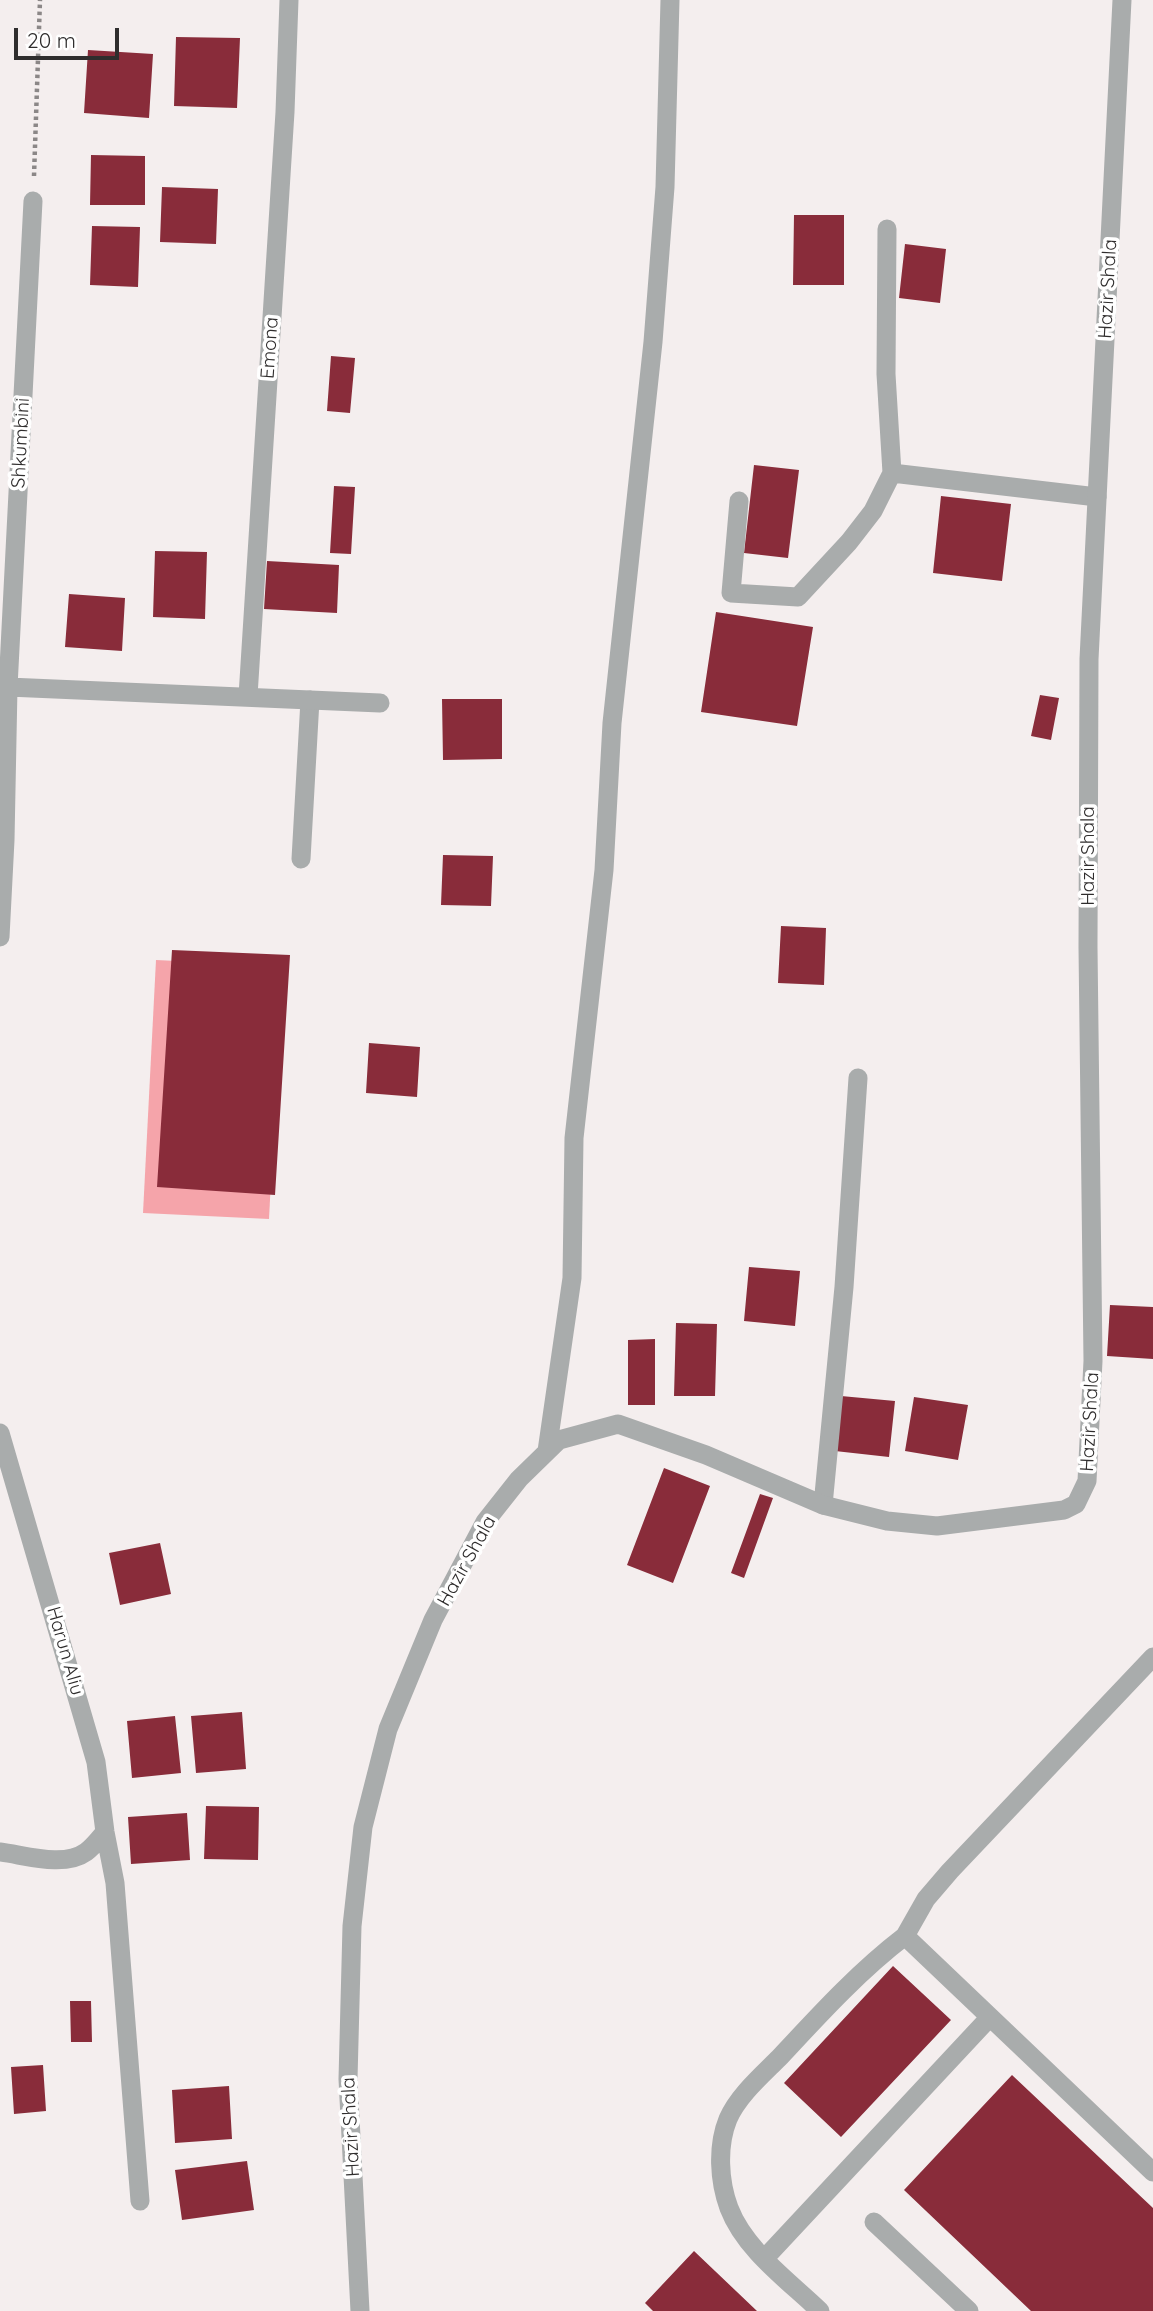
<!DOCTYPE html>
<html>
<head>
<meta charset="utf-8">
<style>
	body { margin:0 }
	#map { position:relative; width:1153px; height:2311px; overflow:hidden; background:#f4eeee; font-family:Quicksand,sans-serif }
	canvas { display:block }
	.scale { position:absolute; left:14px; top:28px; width:105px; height:32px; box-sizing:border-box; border:4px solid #2f2d2d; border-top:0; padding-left:9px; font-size:21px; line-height:24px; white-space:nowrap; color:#2f2d2d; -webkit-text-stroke:5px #fff; paint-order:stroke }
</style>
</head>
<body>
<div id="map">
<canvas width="1153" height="2311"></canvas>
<div class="scale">20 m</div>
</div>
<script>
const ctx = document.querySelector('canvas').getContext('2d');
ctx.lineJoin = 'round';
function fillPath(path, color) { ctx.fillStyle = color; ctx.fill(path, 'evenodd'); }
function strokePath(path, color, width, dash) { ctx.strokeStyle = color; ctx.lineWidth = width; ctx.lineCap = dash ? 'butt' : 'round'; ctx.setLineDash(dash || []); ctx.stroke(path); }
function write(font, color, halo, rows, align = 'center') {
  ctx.font = font + ' Quicksand,sans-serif'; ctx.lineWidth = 7; ctx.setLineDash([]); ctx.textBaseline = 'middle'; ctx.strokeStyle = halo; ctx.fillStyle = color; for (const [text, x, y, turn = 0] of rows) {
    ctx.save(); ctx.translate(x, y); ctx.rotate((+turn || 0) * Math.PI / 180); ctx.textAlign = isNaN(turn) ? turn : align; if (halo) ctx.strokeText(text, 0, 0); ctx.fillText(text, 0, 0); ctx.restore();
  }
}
const green = new Path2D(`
	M156 960 282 966 269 1219 143 1213Z`);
const building = new Path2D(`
	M176 37 240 38 237 108 174 106Z
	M88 50 153 54 149 118 84 113Z
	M91 155 145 156V205H90Z
	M162 187 218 189 216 244 160 242Z
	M794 215H844V285H793Z
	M92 226 140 227 138 287 90 285Z
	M905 244 946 249 940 303 899 298Z
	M331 356 355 358 350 413 327 411Z
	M754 465 799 470 788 558 744 553Z
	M334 486 355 487 351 554 330 553Z
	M941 496 1011 504 1002 581 933 573Z
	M155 551 207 552 205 619 153 617Z
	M267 561 339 565 337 613 264 609Z
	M69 594 125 598 122 651 65 647Z
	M716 612 813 627 797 726 701 712Z
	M1040 695 1059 698 1051 740 1031 736Z
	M442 699H502V759L443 760Z
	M443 855 493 856 491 906 441 905Z
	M781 926 826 928 824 985 778 983Z
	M172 950 290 955 275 1195 157 1187Z
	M369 1043 420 1047 417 1097 366 1093Z
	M749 1267 800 1271 795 1326 744 1321Z
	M1110 1305 1153 1307V1359L1107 1356Z
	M676 1323 717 1324 715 1396H674Z
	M655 1339V1405H628V1340Z
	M841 1396 895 1401 889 1457 835 1451Z
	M914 1397 968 1405 958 1460 905 1451Z
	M664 1468 710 1486 673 1583 627 1565Z
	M760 1494 773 1498 744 1578 731 1573Z
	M160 1543 171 1594 120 1605 109 1553Z
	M242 1712 246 1769 196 1773 191 1716Z
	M175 1716 181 1773 132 1778 127 1721Z
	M206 1806 259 1807 258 1860 204 1859Z
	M187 1813 190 1860 131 1864 128 1817Z
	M893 1966 951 2020 841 2137 784 2083Z
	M70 2001H91L92 2042H71Z
	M43 2065 46 2111 14 2114 11 2067Z
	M1012 2075 1153 2208V2311H1031L904 2190Z
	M229 2086 232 2139 175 2143 172 2090Z
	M247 2161 254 2210 182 2220 175 2170Z
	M694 2251 757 2311H653L645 2303Z`);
const path = new Path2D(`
	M34 176 40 0`);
const service = new Path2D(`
	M887 229 886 374 892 473 1097 497
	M739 501 731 593 798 597 849 542 873 511 892 473
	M301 859 310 700
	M823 1505 844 1287 858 1078
	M1153 1657 950 1871 926 1899 905 1936 1153 2172
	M874 2222 969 2311
	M765 2258 990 2017
	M820 2311C789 2281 745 2250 729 2208 719 2181 717 2146 728 2119 738 2096 761 2076 779 2058 819 2015 858 1972 905 1936`);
const minor = new Path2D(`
	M8 687 380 703
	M248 696 285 112 289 0
	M0 937 5 840 8 687 33 201
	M0 1433 96 1762 105 1832 115 1883 140 2201
	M547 1451 572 1278 574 1138 604 870 612 723 653 342 665 187 670 0
	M0 1852C25 1855 64 1868 86 1852 93 1847 99 1839 105 1832
	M360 2311 348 2079 352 1926 363 1827 388 1729 433 1620 485 1522 519 1479 559 1440 618 1424 706 1455 823 1505 887 1521 937 1526 1064 1510 1076 1504 1087 1481 1093 1361 1088 947 1089 659 1122 0`);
const streetNames = [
	["Hazir Shala",1108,289,-87],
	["Emona",270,348,-86],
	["Shkumbini",21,443,-87],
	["Hazir Shala",1088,856,-90],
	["Hazir Shala",1090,1422,-87],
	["Hazir Shala",467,1561,-61],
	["Harun Aliu",65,1651,74],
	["Hazir Shala",351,2127,-93]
];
fillPath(green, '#f5a4aa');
fillPath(building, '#892c3a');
strokePath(path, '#8b8787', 4.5, [3.5, 3.5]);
strokePath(service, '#a9acac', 19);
strokePath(minor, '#a9acac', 19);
write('19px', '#2f2d2d', '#fff', streetNames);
</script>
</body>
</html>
